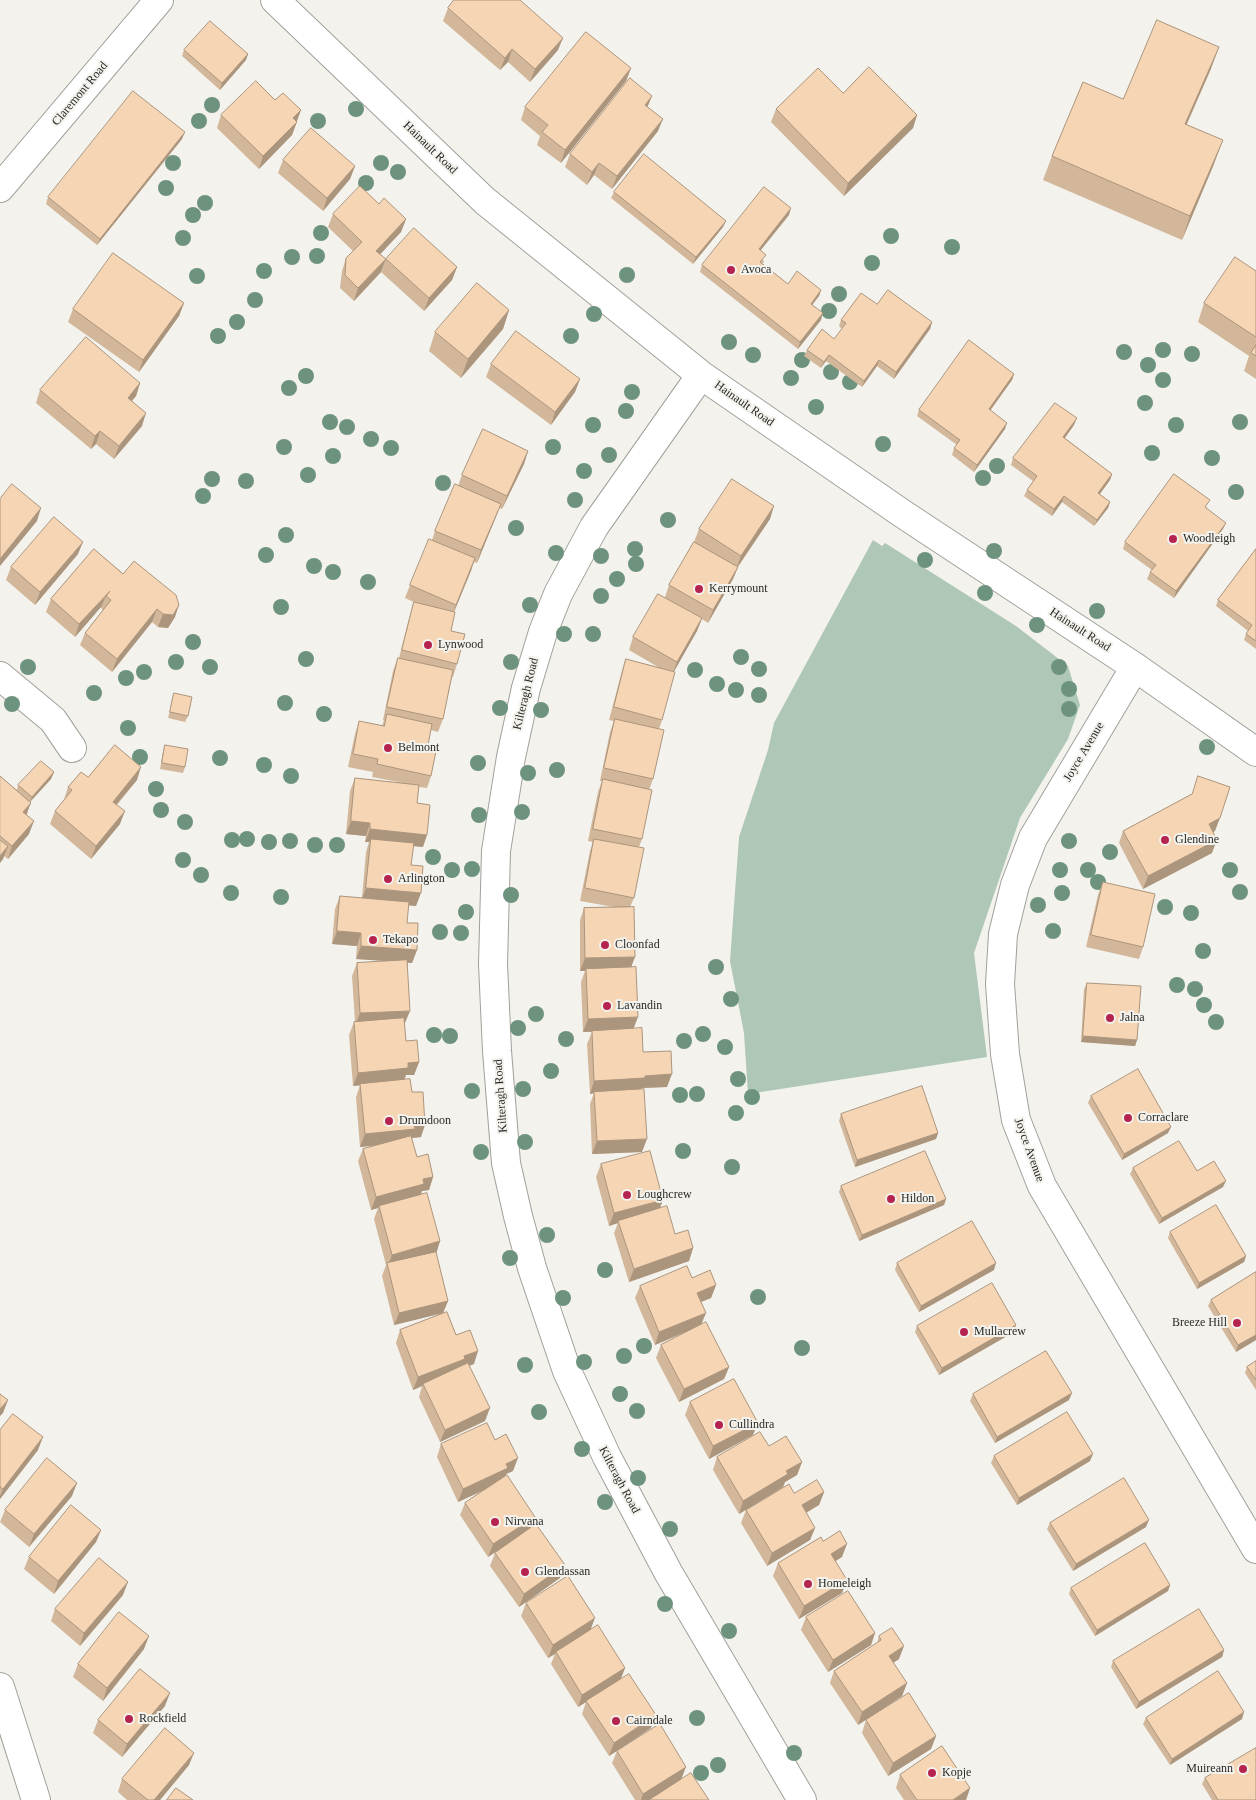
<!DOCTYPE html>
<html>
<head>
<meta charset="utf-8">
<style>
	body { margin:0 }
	canvas { display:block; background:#f3f2ed }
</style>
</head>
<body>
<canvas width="1256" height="1800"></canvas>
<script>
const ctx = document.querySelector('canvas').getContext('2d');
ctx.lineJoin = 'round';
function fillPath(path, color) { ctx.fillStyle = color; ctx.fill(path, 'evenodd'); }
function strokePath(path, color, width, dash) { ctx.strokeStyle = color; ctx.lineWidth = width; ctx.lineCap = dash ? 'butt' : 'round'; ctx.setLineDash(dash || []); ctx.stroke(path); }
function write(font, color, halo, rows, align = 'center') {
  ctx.font = font + ' "Times New Roman",serif'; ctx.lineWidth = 4; ctx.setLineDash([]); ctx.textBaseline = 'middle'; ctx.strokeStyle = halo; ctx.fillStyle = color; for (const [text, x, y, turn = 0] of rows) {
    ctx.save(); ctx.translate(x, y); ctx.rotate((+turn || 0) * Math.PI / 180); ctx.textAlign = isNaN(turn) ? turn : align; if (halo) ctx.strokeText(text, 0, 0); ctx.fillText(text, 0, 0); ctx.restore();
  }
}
const green = new Path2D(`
	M873 540 882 546 885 543 1016 626 1068 666 1080 705 1068 739 1020 818 974 953 987 1057 748 1094 744 1033 730 961 739 837 768 750 774 723Z`);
const minor = new Path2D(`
	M275 0 485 201 701 375 903 514 1135 667 1256 752
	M701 375 594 527 558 594 543 632 526 688 511 757 496 851 493 964 497 1051 506 1163 518 1216 532 1268 567 1371 607 1457 668 1572 802 1800
	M1135 667 1033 838 1015 885 1003 934 1000 984 1005 1054 1016 1120 1042 1186 1256 1549
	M0 676 53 720 72 748
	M0 1687 36 1800`);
const secondary = new Path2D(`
	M0 188 159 0`);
const trees = [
	[212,105],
	[356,109],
	[199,121],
	[318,121],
	[173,163],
	[381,163],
	[398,172],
	[366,183],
	[166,188],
	[205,203],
	[193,215],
	[321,233],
	[891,236],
	[183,238],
	[952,247],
	[317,256],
	[292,257],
	[872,263],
	[264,271],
	[627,275],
	[197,276],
	[839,294],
	[255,300],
	[829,311],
	[594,314],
	[237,322],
	[218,336],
	[571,336],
	[729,342],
	[1163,350],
	[1124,352],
	[1192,354],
	[753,355],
	[802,360],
	[1148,365],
	[831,372],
	[306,376],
	[791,378],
	[1163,380],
	[850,382],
	[289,388],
	[632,392],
	[1145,403],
	[816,407],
	[626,411],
	[330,422],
	[1240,422],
	[593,425],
	[1176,425],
	[347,427],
	[371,439],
	[883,444],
	[284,447],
	[553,447],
	[391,448],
	[1152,453],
	[609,455],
	[333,456],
	[1212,458],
	[997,466],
	[584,471],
	[308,475],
	[983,478],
	[212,479],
	[246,481],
	[443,483],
	[1236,492],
	[203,496],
	[575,500],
	[668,520],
	[516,528],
	[286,535],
	[635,549],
	[994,551],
	[556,553],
	[266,555],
	[601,556],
	[925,560],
	[636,564],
	[314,566],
	[333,572],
	[617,579],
	[368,582],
	[985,593],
	[601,596],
	[530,605],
	[281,607],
	[1097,611],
	[1037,625],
	[564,634],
	[593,634],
	[193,642],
	[741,657],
	[306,659],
	[176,662],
	[511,662],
	[28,667],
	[210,667],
	[1059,667],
	[759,669],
	[695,670],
	[144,672],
	[126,678],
	[717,684],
	[1069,689],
	[736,690],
	[94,693],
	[759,695],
	[285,703],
	[12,704],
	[500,708],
	[1069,709],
	[541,710],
	[324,714],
	[128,728],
	[1207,747],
	[140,757],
	[220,758],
	[478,763],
	[264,765],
	[557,770],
	[528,773],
	[291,776],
	[156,789],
	[161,810],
	[522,812],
	[479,815],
	[185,822],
	[247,839],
	[232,840],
	[290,841],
	[1069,841],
	[269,842],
	[315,845],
	[337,845],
	[1110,852],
	[433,857],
	[183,860],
	[472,869],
	[452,870],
	[1060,870],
	[1088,870],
	[1230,870],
	[201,875],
	[1098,882],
	[1240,892],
	[231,893],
	[1062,893],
	[511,895],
	[281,897],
	[1038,905],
	[1165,907],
	[466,912],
	[1191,913],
	[1053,931],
	[440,932],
	[461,933],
	[1203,951],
	[716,967],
	[1177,985],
	[1195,989],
	[731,999],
	[1204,1005],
	[536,1014],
	[1216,1022],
	[518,1028],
	[703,1034],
	[434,1035],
	[450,1036],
	[566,1039],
	[684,1041],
	[725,1047],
	[551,1071],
	[738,1079],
	[523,1089],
	[472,1091],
	[697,1094],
	[680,1095],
	[752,1097],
	[736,1113],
	[525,1142],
	[683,1151],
	[481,1152],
	[732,1167],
	[547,1235],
	[510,1258],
	[605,1270],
	[758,1297],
	[563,1298],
	[644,1346],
	[802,1348],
	[624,1356],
	[584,1362],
	[525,1365],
	[620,1394],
	[637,1411],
	[539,1412],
	[582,1449],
	[638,1478],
	[605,1502],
	[670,1529],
	[665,1604],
	[729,1631],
	[697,1718],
	[794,1753],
	[718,1765],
	[701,1773]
];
const wall = new Path2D(`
	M448 8 558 50 530 82 508 62 500 70 443 21Z
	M1219 47 1210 71 1187 124 1214 164 1182 240 1043 180 1052 156 1123 99Z
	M184 50 248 54 246 60 220 90 182 56Z
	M631 68 626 81 561 163 537 145 540 136 521 120 525 107Z
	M843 93 917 115 913 128 844 196 771 122 776 109Z
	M648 107 658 131 612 189 594 175 587 185 565 167 570 154Z
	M221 115 296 121 297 122 292 135 259 169 217 128Z
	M182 139 97 245 46 204 48 197Z
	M283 160 355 166 350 179 323 211 278 173Z
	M614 192 726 221 723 227 693 264 611 198Z
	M379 204 406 219 401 232 380 254 381 272 354 301 340 288 342 271 346 258 353 251 328 227 333 214Z
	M789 215 760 251 764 262 762 263 788 284 821 290 819 296 812 305 821 320 798 349 700 272 702 265Z
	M386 259 457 267 452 280 424 311 381 272Z
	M1256 271V379L1244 371 1249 356 1198 322 1204 303Z
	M184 303 179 316 139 372 68 322 73 309Z
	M877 304 932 322 930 329 894 379 877 366 862 387 826 361 821 368 804 356 807 350 834 339 842 329 839 326 841 320Z
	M509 310 503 329 461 378 429 351 435 332Z
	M491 364 580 379 575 392 551 425 486 377Z
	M1014 374 1012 380 990 411 1005 429 974 472 952 455 954 448 957 445 917 416 919 410Z
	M140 383 136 396 132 401 142 426 114 459 96 444 91 449 36 403 40 390Z
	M1074 425 1065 438 1112 474 1110 480 1100 494 1110 502 1108 508 1094 526 1062 502 1052 516 1024 496 1027 490 1033 481 1011 465 1013 458Z
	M528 451 524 464 502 509 499 508 477 563 474 562 454 612 451 631 457 664 453 677H452L443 719 438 732 431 730 428 745 431 776 427 788 419 787 417 803 423 847 413 846 411 865 416 906 408 905 407 923 417 950 412 963 408 962 405 1023H404L406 1041 419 1062 414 1075H406L404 1080 412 1092 421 1137 412 1138 417 1157 433 1177 429 1190 422 1191 421 1194 440 1241 436 1253 448 1301 443 1313 474 1364 469 1365 485 1421 440 1442 419 1397 422 1386 413 1390 396 1343 400 1330 443 1313 394 1325 382 1276 386 1265 374 1219 378 1208 371 1210 358 1161 363 1149 376 1145 360 1147 356 1097 360 1085 353 1086 349 1035 354 1022H355L352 976 357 963 391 961 356 959 357 946 332 944 335 909 340 896 362 898 366 852 369 842H365L366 836 346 834 350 791 355 778 404 783 372 777 373 772 348 767 355 734 359 721 382 726 384 720H383L393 671 398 658H399L410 615 414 602 416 603 405 598 410 585 432 540 435 531 458 486 462 475Z
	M1208 507 1206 509 1223 529 1174 598 1147 579 1150 572 1152 570 1123 549 1125 542Z
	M770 519 738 567 733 579 708 623 702 619 697 631 674 671 662 720 659 729 653 779 649 790 642 839 639 847 634 898 630 907 632 967 634 1029 643 1052 667 1087 641 1088 642 1152 592 1154 590 1104 594 1093 590 1094 587 1044 592 1032H583L581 982 585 971H580V920L584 908 614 907 580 901 590 851 593 842 588 841 598 792 602 781H600L610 732 614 721 609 720 622 671 626 659 658 667 629 650 633 637 665 597 669 585 694 542 699 529Z
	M94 549 175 617 168 628 158 627 152 622 112 672 80 645 85 633 103 610 101 608V607L75 637 46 612 51 599Z
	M1256 549V649L1244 640 1246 634 1248 631 1216 606 1218 600Z
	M78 554 35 605 6 580 11 567Z
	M174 693 188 716 185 722 168 718Z
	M165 745 185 767 183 773 160 769 163 752Z
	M54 772 51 779 30 802 27 815 29 834 8 859 4 856 3 859 0 863V776L17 790 18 785Z
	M88 777 137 780 117 805 120 824 91 859 50 824 55 811 64 800 68 787Z
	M1192 794 1215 831 1213 832 1212 853 1143 889 1119 843 1123 831Z
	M1103 882 1143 947 1139 959 1086 947 1098 895Z
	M1087 983 1137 1040 1135 1046 1081 1042 1084 989Z
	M1091 1096 1168 1133 1122 1160 1088 1103Z
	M841 1114 938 1133 936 1139 855 1167 839 1121Z
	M601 1164 663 1200 660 1208 675 1234 693 1248 689 1261 629 1282 614 1233 618 1223 609 1226 596 1177Z
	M1133 1168 1197 1171 1223 1187 1159 1224 1130 1174Z
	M841 1186 946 1199 944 1205 859 1241 839 1192Z
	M1170 1232 1246 1256 1244 1262 1197 1289 1168 1238Z
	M897 1263 994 1270 919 1312 895 1270Z
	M1256 1272V1340L1236 1352 1208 1306 1211 1300Z
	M692 1278 716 1285 711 1298 701 1302 702 1324 729 1367 724 1379 679 1402 656 1358 661 1345 688 1331 655 1345 635 1298 640 1286Z
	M917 1326 1014 1332 939 1375 915 1332Z
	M1256 1361V1390L1245 1373 1247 1367Z
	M973 1394 1069 1400 995 1443 970 1401Z
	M690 1402 753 1435 709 1459 685 1415Z
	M0 1430 38 1450 0 1499Z
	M495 1440 513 1471 506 1474 505 1476 531 1528 560 1578 519 1607 490 1566 495 1553 508 1544 488 1557 460 1515 465 1503 485 1490 458 1502 437 1457 441 1444Z
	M769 1446 802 1462 797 1475 785 1482 783 1487 739 1514 713 1470 717 1457Z
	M994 1456 1090 1461 1017 1505 991 1463Z
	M824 1492 819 1505 806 1513 815 1528 810 1540 767 1566 741 1523 746 1510 794 1493Z
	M72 1496 29 1547 0 1522 5 1510Z
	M1050 1523 1146 1527 1073 1571 1047 1529Z
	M101 1530 96 1542 54 1594 24 1569 29 1557Z
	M823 1541 842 1557 835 1561 847 1580 842 1593 799 1619 773 1576 778 1563Z
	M1170 1585 1168 1591 1095 1636 1069 1594 1071 1588Z
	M123 1595 80 1646 51 1621 55 1609Z
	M526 1603 591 1630 625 1668 621 1678 651 1728 623 1747 682 1779 709 1800H635L612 1763 617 1751 609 1756 582 1714 586 1702 578 1707 551 1664 555 1654 548 1658 521 1616Z
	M806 1617 875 1633 871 1645 828 1672 801 1630Z
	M879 1636 899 1659 893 1663 907 1683 902 1696 858 1725 830 1683 834 1671 877 1643Z
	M144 1649 103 1701 73 1677 78 1664Z
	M1224 1650 1222 1657 1136 1709 1111 1667 1113 1661Z
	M165 1706 122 1757 93 1733 98 1720Z
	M1146 1718 1242 1719 1170 1765 1143 1724Z
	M866 1720 936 1736 931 1749 888 1776 862 1733Z
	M189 1765 160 1800H127L118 1792 122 1779Z
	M900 1775 970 1788 966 1800H904L896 1788Z
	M1205 1778 1256 1800H1212L1202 1784Z`);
const shadedWall = new Path2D(`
	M563 38 558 50 530 82 535 69Z
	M1219 47 1210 71 1176 148 1185 124Z
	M512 49 508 62 500 70 505 58Z
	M248 54 246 60 220 90 222 83Z
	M631 68 626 81 561 163 565 150Z
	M652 96 647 108 645 105Z
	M301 110 292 135 259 169 263 156 293 118Z
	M917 115 913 128 844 196 848 183Z
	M663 119 658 131 612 189 617 176Z
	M185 132 182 139 97 245 100 239Z
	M1223 140 1214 164 1182 240 1190 216Z
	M599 163 594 175 587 185 592 172Z
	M355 166 350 179 323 211 327 198Z
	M791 208 789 215 756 256 759 249Z
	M406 219 401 232 372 263 376 251Z
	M726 221 723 227 693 264 696 257Z
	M386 259 381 272 354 301 358 288Z
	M457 267 452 280 424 311 429 298Z
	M821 290 819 296 808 310 811 304Z
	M184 303 179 316 139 372 143 360Z
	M509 310 503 329 461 378 468 359Z
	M823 313 821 320 798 349 800 342Z
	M932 322 930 329 894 379 896 372Z
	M829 355 826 361 821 368 824 362Z
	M879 360 877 366 862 387 864 381Z
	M1014 374 1012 380 986 416 989 409Z
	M580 379 575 392 551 425 555 412Z
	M140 383 136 396 124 410 128 398Z
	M146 413 142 426 114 459 119 446Z
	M1077 418 1074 425 1061 443 1063 437Z
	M1007 423 1005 429 974 472 977 465Z
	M100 431 96 444 91 449 95 436Z
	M528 451 524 464 502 509 507 496Z
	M1112 474 1110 480 1096 499 1098 493Z
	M1064 496 1062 502 1052 516 1054 509Z
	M1110 502 1108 508 1094 526 1097 520Z
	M501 504 496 517 477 563 481 550Z
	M774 506 770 519 736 569 741 556Z
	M41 508 37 521 0 566V559Z
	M1226 523 1223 529 1174 598 1176 591Z
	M83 542 78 554 35 605 40 592Z
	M475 558 471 571 452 617 456 605Z
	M738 567 733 579 708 623 713 610Z
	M106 596 101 607 75 637 79 624Z
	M179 605 175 617 168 628 158 627 163 614Z
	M157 609 152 622 112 672 117 659Z
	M702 618 697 631 672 675 677 662Z
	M141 767 137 780 108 814 113 802Z
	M54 772 51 779 29 803 32 797Z
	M31 803 26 815 23 812Z
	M125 811 120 824 91 859 96 846Z
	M1220 818 1215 831 1204 837 1209 824Z
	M34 821 29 834 8 859 12 846Z
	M351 821 370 823 366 836 346 834Z
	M370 829 427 835 423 847 370 842 371 839 369 842H365Z
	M1217 840 1212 853 1143 889 1148 876Z
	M8 846 3 859 0 863V856Z
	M366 888 421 893 416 906 361 901Z
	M337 931 361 933 357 946 332 944Z
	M361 946 417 950 412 963 356 959Z
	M635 957 630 970 586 969 585 971H580L585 958Z
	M410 1011 405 1023 355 1026 360 1013Z
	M638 1017 633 1030 583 1032 588 1019Z
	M1083 1036 1137 1040 1135 1046 1081 1042Z
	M419 1062 414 1075H406L404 1081 353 1086 358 1073 408 1063Z
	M672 1074 667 1087 641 1088 640 1091 594 1092V1093L590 1094 594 1081 645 1076Z
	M414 1125H425L421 1137 412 1138 410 1142 360 1147 365 1134Z
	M1171 1127 1168 1133 1122 1160 1124 1154Z
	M938 1133 936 1139 855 1167 857 1160Z
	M647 1139 642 1152 592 1154 597 1141Z
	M433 1177 429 1190 422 1191 420 1197 379 1206 378 1208 371 1210 376 1197 423 1179Z
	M1226 1181 1223 1187 1159 1224 1162 1218Z
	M946 1199 944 1205 859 1241 862 1235Z
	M663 1200 658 1212 618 1221V1223L609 1226 614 1213Z
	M440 1241 436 1254 388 1266 392 1255Z
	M693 1248 689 1261 629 1282 634 1269Z
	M1246 1256 1244 1262 1197 1289 1199 1283Z
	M996 1263 994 1270 919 1312 921 1306Z
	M716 1285 711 1298 693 1305 697 1293Z
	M448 1301 443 1313 394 1325 399 1313Z
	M706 1313 701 1325 655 1345 659 1332Z
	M1016 1325 1014 1332 939 1375 942 1368Z
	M1256 1335V1340L1236 1352 1238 1345Z
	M478 1351 474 1364 423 1384 422 1386 413 1390 418 1377 464 1356Z
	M729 1367 724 1379 679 1402 684 1389Z
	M1072 1393 1069 1400 995 1443 997 1437Z
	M8 1400 3 1413 0 1416V1409Z
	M490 1408 485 1421 440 1442 445 1430Z
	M758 1423 753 1435 709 1459 713 1446Z
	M43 1437 38 1450 0 1499V1496L3 1489Z
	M1093 1454 1090 1461 1017 1505 1019 1498Z
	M518 1458 513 1471 506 1474 503 1481 458 1502 463 1489 506 1464Z
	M802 1462 797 1475 785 1482 783 1487 739 1514 743 1501 786 1471Z
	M77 1483 72 1496 29 1547 34 1534Z
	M824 1492 819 1505 797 1518 802 1505Z
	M535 1517 530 1529 488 1557 493 1544Z
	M1149 1520 1146 1527 1073 1571 1076 1564Z
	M815 1528 810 1540 767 1566 772 1553Z
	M101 1530 96 1542 54 1594 58 1581Z
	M847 1544 842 1557 826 1567 831 1554Z
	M565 1565 560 1578 519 1607 524 1594Z
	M847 1580 842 1593 799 1619 804 1606Z
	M128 1582 123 1595 80 1646 84 1633Z
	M1170 1585 1168 1591 1095 1636 1097 1630Z
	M595 1618 590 1631 556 1652 555 1654 548 1658 553 1645Z
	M875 1633 871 1645 828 1672 833 1660Z
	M149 1636 144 1649 103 1701 107 1688Z
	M904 1646 899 1659 884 1669 889 1656Z
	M1224 1650 1222 1657 1136 1709 1139 1702Z
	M625 1668 620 1681 578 1707 582 1695Z
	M907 1683 902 1696 858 1725 862 1712Z
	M170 1693 165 1706 122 1757 127 1744Z
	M1244 1712 1242 1719 1170 1765 1172 1759Z
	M656 1715 651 1728 609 1756 614 1743Z
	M936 1736 931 1749 888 1776 893 1763Z
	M194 1753 189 1765 160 1800H154Z
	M686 1767 681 1780 649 1800H641L643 1794Z
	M970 1788 966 1800H953Z`);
const building = new Path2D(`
	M454 0H520L563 38 535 69 512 49 505 58 448 8Z
	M1157 20 1219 47 1185 124 1223 140 1190 216 1052 156 1083 82 1123 99Z
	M210 21 248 54 222 83 184 50Z
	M586 32 631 68 565 150 542 132 548 125 525 107Z
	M869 67 917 115 848 183 776 109 818 68 843 93Z
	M630 78 652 96 645 105 663 119 617 176 599 163 592 172 570 154Z
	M256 81 275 100 283 93 301 110 293 118 297 122 263 156 221 115Z
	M133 91 185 132 100 239 48 197Z
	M311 128 355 166 327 198 283 160Z
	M644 154 726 221 696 257 614 192Z
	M360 186 379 204 384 198 406 219 376 251 386 259 358 288 345 275 346 258 362 242 333 214Z
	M764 187 791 208 759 249 766 255 760 262 788 284 797 271 821 290 811 304 823 313 800 342 702 265Z
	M414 228 457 267 429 298 386 259Z
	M113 253 184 303 143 360 73 309Z
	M1235 257 1256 271V337L1204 303Z
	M477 283 509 310 468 359 435 332Z
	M888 290 932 322 896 372 879 360 864 381 829 355 824 362 807 350 822 329 834 339 846 323 841 320 861 293 877 304Z
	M516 331 580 379 555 412 491 364Z
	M86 337 140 383 128 398 146 413 119 446 100 431 95 436 40 390Z
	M969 340 1014 374 989 409 1007 423 977 465 954 448 960 440 919 410Z
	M1256 345V356L1251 353Z
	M1055 403 1077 418 1063 437 1112 474 1098 493 1110 502 1097 520 1064 496 1054 509 1027 490 1037 476 1013 458Z
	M483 429 528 451 507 496 462 475Z
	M1174 474 1210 500 1205 507 1226 523 1176 591 1150 572 1156 565 1125 542Z
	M732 479 774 506 741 556 699 529Z
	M12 484 41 508 0 559V499Z
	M455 484 501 504 481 550 435 531Z
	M54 517 83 542 40 592 11 567Z
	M429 539 475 558 456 605 410 585Z
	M694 542 738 567 713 610 669 585Z
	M94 549 123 574 134 561 176 595 179 605 173 615 163 614 157 609 117 659 85 633 111 600 106 596 110 591 79 624 51 599Z
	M1256 549V641L1246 634 1252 625 1218 600Z
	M658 594 702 618 677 662 633 637Z
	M414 602 455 612 451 631 465 634 457 664 402 650Z
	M398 658 453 670 443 719 387 707Z
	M626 659 675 672 662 720 614 707Z
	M174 693 192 697 188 716 170 712Z
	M387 714 432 724 428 745 437 746 431 776 377 764 378 759 353 754 359 721 384 726Z
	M615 719 664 730 653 779 604 768Z
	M115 745 141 767 113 802 125 811 96 846 55 811 72 790 68 787 81 772 88 777Z
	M165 745 188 749 185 767 162 763Z
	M41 761 54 772 32 797 18 785Z
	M0 776 31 803 23 812 34 821 12 846 0 836Z
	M1198 776 1230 787 1220 818 1209 824 1217 840 1148 876 1123 831 1192 794Z
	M355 778 419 785 417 803 430 805 427 835 370 829V823L351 821Z
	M603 779 652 790 642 839 593 829Z
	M371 839 414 843 411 865 423 866 421 893 366 888Z
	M594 839 644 848 634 898 585 888Z
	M0 840 8 846 0 856Z
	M1103 882 1155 894 1143 947 1091 935Z
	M340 896 409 902 407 923H418L417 950 361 946V933L337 931Z
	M634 907 635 957 585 958 584 908Z
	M407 960 410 1011 360 1013 357 963Z
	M636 967 638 1017 588 1019 586 969Z
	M1087 983 1141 986 1137 1040 1083 1036Z
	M404 1018 406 1041 417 1040 419 1062 408 1063V1068L358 1073 354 1022Z
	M642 1028 643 1052 671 1051 672 1074 645 1076V1078L594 1081 592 1031Z
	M1138 1069 1171 1127 1124 1154 1091 1096Z
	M410 1079 412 1092H423L425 1125H414L415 1129 365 1134 360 1084Z
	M922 1086 938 1133 857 1160 841 1114Z
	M644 1089 647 1139 597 1141 594 1092Z
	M411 1136 417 1157 428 1154 433 1177 423 1179 424 1184 376 1197 363 1149Z
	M1179 1141 1197 1171 1214 1161 1226 1181 1162 1218 1133 1168Z
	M650 1151 663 1200 614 1213 601 1164Z
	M925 1151 946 1199 862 1235 841 1186Z
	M427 1193 440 1241 392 1255 379 1206Z
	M1216 1205 1246 1256 1199 1283 1170 1232Z
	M667 1206 675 1234 688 1230 693 1248 634 1269 618 1221Z
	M972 1221 996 1263 921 1306 897 1263Z
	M436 1252 448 1301 399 1313 387 1263Z
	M687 1266 692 1278 710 1270 716 1285 697 1293 706 1313 659 1332 640 1286Z
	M1256 1272V1335L1238 1345 1211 1300Z
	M992 1283 1016 1325 942 1368 917 1326Z
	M447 1312 456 1335 470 1330 478 1351 464 1356 465 1359 418 1377 400 1330Z
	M706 1322 729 1367 684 1389 661 1345Z
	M1046 1351 1072 1393 997 1437 973 1394Z
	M1256 1361V1380L1247 1367Z
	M468 1363 490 1408 445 1430 423 1384Z
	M734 1379 758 1423 713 1446 690 1402Z
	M0 1394 8 1400 0 1409Z
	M1067 1412 1093 1454 1019 1498 994 1456Z
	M13 1414 43 1437 3 1489 0 1487V1430Z
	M487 1423 495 1440 506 1434 518 1458 506 1464 508 1468 463 1489 441 1444Z
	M760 1432 769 1446 786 1436 802 1462 786 1471 788 1474 743 1501 717 1457Z
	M47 1458 77 1483 34 1534 5 1510Z
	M507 1475 535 1517 493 1544 465 1503Z
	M1124 1478 1149 1520 1076 1564 1050 1523Z
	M817 1480 824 1492 802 1505 815 1528 772 1553 746 1510 789 1484 794 1493Z
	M71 1505 101 1530 58 1581 29 1557Z
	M536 1524 565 1565 524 1594 495 1553Z
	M840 1531 847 1544 831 1554 847 1580 804 1606 778 1563 821 1537 823 1541Z
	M1145 1543 1170 1585 1097 1630 1071 1588Z
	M99 1558 128 1582 84 1633 55 1609Z
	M568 1576 595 1618 553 1645 526 1603Z
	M848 1591 875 1633 833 1660 806 1617Z
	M1199 1609 1224 1650 1139 1702 1113 1661Z
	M119 1612 149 1636 107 1688 78 1664Z
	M598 1625 625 1668 582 1695 556 1652Z
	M892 1628 904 1646 889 1656 907 1683 862 1712 834 1671 881 1640 879 1636Z
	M140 1669 170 1693 127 1744 98 1720Z
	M1218 1671 1244 1712 1172 1759 1146 1718Z
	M629 1674 656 1715 614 1743 586 1701Z
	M909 1693 936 1736 893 1763 866 1720Z
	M660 1724 686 1767 643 1794 617 1751Z
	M165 1728 194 1753 154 1800H148L122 1779Z
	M942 1746 970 1788 953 1800H917L900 1775Z
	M1256 1748V1800H1218L1205 1778Z
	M691 1773 709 1800H649Z
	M176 1788 193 1800H167Z`);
const markers = [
	[731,270,5,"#b5244f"],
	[1173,539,5,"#b5244f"],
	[699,589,5,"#b5244f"],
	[428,645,5,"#b5244f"],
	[388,748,5,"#b5244f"],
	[1165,840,5,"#b5244f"],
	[388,879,5,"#b5244f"],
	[373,940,5,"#b5244f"],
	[605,945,5,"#b5244f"],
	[607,1006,5,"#b5244f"],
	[1110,1018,5,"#b5244f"],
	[1128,1118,5,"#b5244f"],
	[389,1121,5,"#b5244f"],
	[627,1195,5,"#b5244f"],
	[891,1199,5,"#b5244f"],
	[1237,1323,5,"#b5244f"],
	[964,1332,5,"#b5244f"],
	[719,1425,5,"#b5244f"],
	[495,1522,5,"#b5244f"],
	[525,1572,5,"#b5244f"],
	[808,1584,5,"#b5244f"],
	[129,1719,5,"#b5244f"],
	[616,1721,5,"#b5244f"],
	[1243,1769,5,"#b5244f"],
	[932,1773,5,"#b5244f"]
];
const streetNames = [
	["Claremont Road",80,94,-50],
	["Hainault Road",430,148,44],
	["Hainault Road",744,404,35],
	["Hainault Road",1080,630,33],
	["Kilteragh Road",526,694,-76],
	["Joyce Avenue",1084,752,-59],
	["Kilteragh Road",501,1096,-94],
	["Joyce Avenue",1029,1150,70],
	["Kilteragh Road",619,1480,62]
];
const poiNames = [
	["Avoca",741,270],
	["Woodleigh",1183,539],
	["Kerrymount",709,589],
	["Lynwood",438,645],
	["Belmont",398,748],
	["Glendine",1175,840],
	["Arlington",398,879],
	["Tekapo",383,940],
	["Cloonfad",615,945],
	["Lavandin",617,1006],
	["Jalna",1120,1018],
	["Corraclare",1138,1118],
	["Drumdoon",399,1121],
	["Loughcrew",637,1195],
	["Hildon",901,1199],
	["Breeze Hill",1227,1323,"right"],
	["Mullacrew",974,1332],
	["Cullindra",729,1425],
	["Nirvana",505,1522],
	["Glendassan",535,1572],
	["Homeleigh",818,1584],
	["Rockfield",139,1719],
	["Cairndale",626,1721],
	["Muireann",1233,1769,"right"],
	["Kopje",942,1773]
];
fillPath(green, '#afc7b6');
strokePath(minor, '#a1a09b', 30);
strokePath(secondary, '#a1a09b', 30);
strokePath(minor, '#fff', 28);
strokePath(secondary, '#fff', 28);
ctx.fillStyle = '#6d937e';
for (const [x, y] of trees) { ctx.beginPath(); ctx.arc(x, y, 8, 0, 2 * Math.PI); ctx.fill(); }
fillPath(wall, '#d3b79a');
fillPath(shadedWall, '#ac957d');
fillPath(building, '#f5d5b3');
strokePath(building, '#ac957d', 1);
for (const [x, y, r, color] of markers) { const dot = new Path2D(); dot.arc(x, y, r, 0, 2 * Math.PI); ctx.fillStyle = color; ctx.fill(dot); strokePath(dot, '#f3f2ed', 2); }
write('12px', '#292927', '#f3f2ed', streetNames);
write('12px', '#292927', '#f3f2ed', poiNames, 'left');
</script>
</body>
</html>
